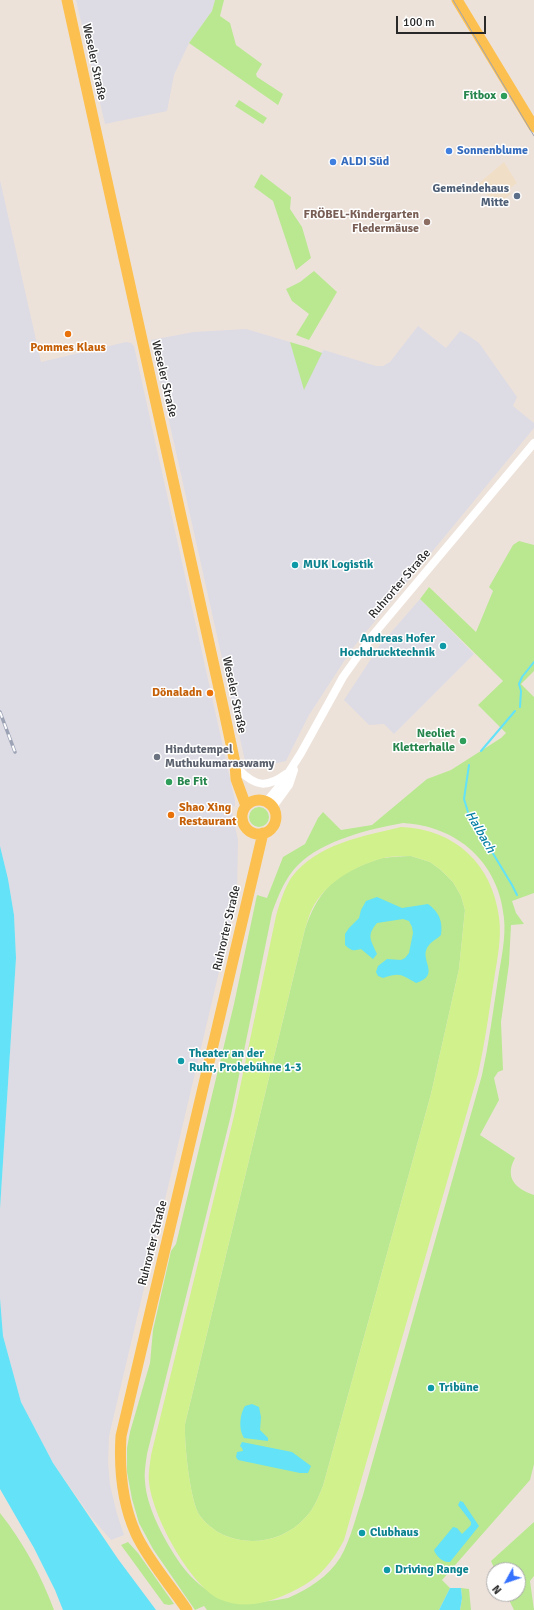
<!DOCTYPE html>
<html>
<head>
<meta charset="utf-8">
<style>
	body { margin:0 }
	#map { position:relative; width:534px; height:1610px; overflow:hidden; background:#ede2da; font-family:Signika,sans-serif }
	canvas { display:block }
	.north { position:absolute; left:486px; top:1562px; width:40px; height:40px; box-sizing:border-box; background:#fff; border:1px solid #a9a9a9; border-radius:50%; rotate:230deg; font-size:11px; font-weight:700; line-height:16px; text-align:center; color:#292929 }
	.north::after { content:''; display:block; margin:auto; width:14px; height:18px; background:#3471ff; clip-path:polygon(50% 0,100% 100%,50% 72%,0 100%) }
	.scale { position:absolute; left:396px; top:16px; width:90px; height:18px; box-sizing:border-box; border:2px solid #292929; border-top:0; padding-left:5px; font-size:12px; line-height:14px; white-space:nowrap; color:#292929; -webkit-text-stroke:3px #fff; paint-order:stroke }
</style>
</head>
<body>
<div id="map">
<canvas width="534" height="1610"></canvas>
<div class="north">N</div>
<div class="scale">100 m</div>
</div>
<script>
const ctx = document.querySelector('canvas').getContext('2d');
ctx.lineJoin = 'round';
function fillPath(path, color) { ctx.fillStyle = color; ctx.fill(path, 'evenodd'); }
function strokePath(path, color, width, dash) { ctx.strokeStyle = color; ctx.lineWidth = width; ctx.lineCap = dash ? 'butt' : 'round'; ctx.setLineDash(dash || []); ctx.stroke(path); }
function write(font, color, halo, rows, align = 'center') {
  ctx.font = font + ' Signika,sans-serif'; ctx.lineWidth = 3; ctx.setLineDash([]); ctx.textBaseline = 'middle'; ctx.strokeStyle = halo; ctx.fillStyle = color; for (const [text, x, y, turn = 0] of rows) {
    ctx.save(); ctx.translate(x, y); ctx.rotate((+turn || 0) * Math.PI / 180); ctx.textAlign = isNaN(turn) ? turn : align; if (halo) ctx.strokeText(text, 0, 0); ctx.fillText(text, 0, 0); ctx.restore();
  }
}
const industrial = new Path2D(`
	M76 0H215L212 11 189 43 174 75 167 111 105 124Z
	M0 180 41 362 126 342 131 343 134 346 235 801V806L231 807 238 840 237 896 109 1436 108 1462 110 1485 117 1514 124 1535 111 1540 91 1517 53 1463 21 1402 3 1336 0 1298V1209L16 958 14 915 8 879 0 846Z
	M418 326 446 348 460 331 469 336 479 343 517 397 513 406 534 423V428L352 649 309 715 286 761 247 770 151 340 194 332 246 329 290 342 300 374 324 350 376 366H383L390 362Z
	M420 599 474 654 394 734 384 724 369 725 344 700 380 645Z`);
const education = new Path2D(`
	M504 162 517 183 508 190 511 194 499 204 495 200 493 202 478 184Z`);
const green = new Path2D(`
	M215 0H224L220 16 230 23 236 45 262 64 256 74 257 77 283 94 278 105 189 43 212 11Z
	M239 100 267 118 263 124 235 106Z
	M261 174 291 197 290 209 302 227 311 258 296 270 273 201 254 187Z
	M314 271 337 292 309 340 296 335 309 314 292 301 286 289 300 282Z
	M290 342 307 347 322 353 304 390Z
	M519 541 534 545V671L521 684 534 697V893L512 901 516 913 524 924 511 925 509 964 501 1022 503 1070 498 1072 494 1078 499 1100 480 1135 515 1158C504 1178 516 1189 534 1195V1464L530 1480 442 1580 450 1588 439 1610H207L204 1606 195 1610 153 1549 139 1523 132 1499 127 1472V1448L130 1432 150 1363 153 1330 171 1251 176 1244 234 1004 257 895 267 898 283 857 305 844 318 818 323 812 341 830 372 825 427 779 451 770 501 738 506 733 478 705 503 681 420 599 429 587 476 632 493 591 489 587 513 545ZM403 823C458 826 499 863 504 918 506 939 501 959 498 979 493 1011 489 1043 482 1075L363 1495C356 1516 351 1539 340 1558 328 1577 308 1589 288 1598 228 1610 198 1596 169 1546 158 1527 146 1502 145 1481 144 1472 146 1462 147 1454L231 1115 272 913C278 896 285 878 298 865 323 840 370 829 403 823Z
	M249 817a10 10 0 1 1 20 0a10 10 0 1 1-20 0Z
	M411 856 430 862 441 870 453 882 461 896 465 910 459 969 431 1094 323 1486C318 1498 314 1509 305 1518 278 1548 226 1550 200 1516 190 1503 184 1442 185 1424L305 929C317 895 330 878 365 864 371 862 377 859 383 858 392 857 401 856 411 856Z
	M0 1513C23 1542 41 1575 54 1610H0Z
	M534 1522V1576L530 1581 534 1610H514L506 1594H518V1570H495L491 1561Z
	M128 1542 138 1553 174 1604 169 1605 164 1604 121 1545Z
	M461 1588 469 1589 471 1610H460L462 1598Z`);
const pitch = new Path2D(`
	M401 827C455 829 492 864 499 917 502 938 497 960 494 980 489 1012 485 1043 478 1074L344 1540C330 1567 315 1582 287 1594 265 1604 242 1609 219 1599 189 1584 152 1515 149 1482 148 1474 150 1464 151 1455L234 1116 276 916C280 902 284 890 291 878 316 844 363 836 401 827ZM411 856 430 862 441 870 453 882 461 896 465 910 459 969 431 1094 323 1486C318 1498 314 1509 305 1518 278 1548 226 1550 200 1516 190 1503 184 1442 185 1424L305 929C307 923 309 915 312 909 325 883 353 867 380 859 389 856 401 856 411 856Z`);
const water = new Path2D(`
	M0 846 8 879 14 915 16 958 0 1209Z
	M377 897 402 908 428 904C439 912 443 921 441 935 437 939 430 942 427 948 420 961 441 975 416 983 401 975 401 972 383 978L378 976 376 972 378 966 387 959 401 960 405 958 409 953 413 933 412 927 409 921 403 919 377 923C366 936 371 940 377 954L373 959 361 949C354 951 351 951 345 945V934L349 928 359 918 361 910 366 901Z
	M0 1298 3 1336 21 1402 53 1463 118 1559 156 1610H63L55 1590 34 1548 0 1489Z
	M252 1404 259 1407 261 1417 260 1430 268 1438V1441L244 1438C238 1429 240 1414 245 1406Z
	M242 1442 292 1452 311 1466 308 1473H300L238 1460 236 1457 237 1452 243 1451 242 1448 240 1446Z
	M460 1501 463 1502 479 1526 450 1562C443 1563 436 1556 434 1550L453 1527 457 1528 462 1534 471 1525V1522L458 1505Z
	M450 1588H461L462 1598 460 1610H439Z`);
const stream = new Path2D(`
	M520 707 521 691 519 684 522 677 534 662
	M481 751 515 711
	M469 765 464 799 468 812 512 885 517 895`);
const minor = new Path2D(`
	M239 770C256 787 267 788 286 774
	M266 802 282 783 301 753 343 677 373 635 534 443
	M273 807 289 785 294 770`);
const major = new Path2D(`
	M67 0 224 711 235 763 236 779 246 806
	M457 0 534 127
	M242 817a17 17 0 1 1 34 0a17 17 0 1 1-34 0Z
	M187 1610C171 1586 148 1560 136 1534 122 1503 119 1469 121 1436L263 833`);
const tram = new Path2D(`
	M453 0 534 136`);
const rail = new Path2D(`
	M0 712 15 752`);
const markers = [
	[504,96,4,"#2e9e5b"],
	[449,151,4,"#3f7fe0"],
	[333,162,4,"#3f7fe0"],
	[517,196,4,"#5c6f8a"],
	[427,222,4,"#8d6e63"],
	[68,334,4,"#e8710a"],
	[295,565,4,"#0f9aa8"],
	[443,646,4,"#0f9aa8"],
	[210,693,4,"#e8710a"],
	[463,741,4,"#2e9e5b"],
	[157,757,4,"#6b7280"],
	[169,782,4,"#2e9e5b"],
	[171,815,4,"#e8710a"],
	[181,1061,4,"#0f9aa8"],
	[431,1388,4,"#0f9aa8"],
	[362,1533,4,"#0f9aa8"],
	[387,1570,4,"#0f9aa8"]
];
const streetNames = [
	["Weseler Straße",94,62,78],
	["Weseler Straße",164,379,77],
	["Ruhrorter Straße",400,584,-49],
	["Weseler Straße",234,695,78],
	["Ruhrorter Straße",227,928,-77],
	["Ruhrorter Straße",153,1243,-76]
];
const leisureNames = [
	["Fitbox",496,96],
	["Neoliet",455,734],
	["Kletterhalle",455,748],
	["Be Fit",177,782,"left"]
];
const shopNames = [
	["Sonnenblume",457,151],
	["ALDI Süd",341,162]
];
const serviceNames = [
	["Gemeindehaus",509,189],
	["Mitte",509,203]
];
const educationNames = [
	["FRÖBEL-Kindergarten",419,215],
	["Fledermäuse",419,229]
];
const foodNames = [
	["Pommes Klaus",68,348],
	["Dönaladn",202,693,"right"],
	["Shao Xing",179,808,"left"],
	["Restaurant",179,822,"left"]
];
const cultureNames = [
	["MUK Logistik",303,565],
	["Andreas Hofer",435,639,"right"],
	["Hochdrucktechnik",435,653,"right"],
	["Theater an der",189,1054],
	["Ruhr, Probebühne 1-3",189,1068],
	["Tribüne",439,1388],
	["Clubhaus",370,1533],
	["Driving Range",395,1570]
];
const worshipNames = [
	["Hindutempel",165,750],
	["Muthukumaraswamy",165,764]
];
const waterNames = [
	["Halbach",480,832,60]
];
fillPath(industrial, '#dddbe4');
fillPath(education, '#f0dec7');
fillPath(green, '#b9e891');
fillPath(pitch, '#d1f18c');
fillPath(water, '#63e2f8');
strokePath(stream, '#63e2f8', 2);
strokePath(minor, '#fff', 8);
strokePath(major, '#fcc050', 11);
strokePath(tram, '#9ca3b5', 1);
strokePath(rail, '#9ca3b5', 3.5);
strokePath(rail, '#fff', 2, [6]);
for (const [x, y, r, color] of markers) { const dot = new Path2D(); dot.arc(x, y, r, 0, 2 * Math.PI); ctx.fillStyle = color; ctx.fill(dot); strokePath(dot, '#fff', 1.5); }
write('12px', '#292929', '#fff', streetNames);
write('bold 12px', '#27864d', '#fff', leisureNames, 'right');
write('bold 12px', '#366cbe', '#fff', shopNames, 'left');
write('bold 12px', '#4e5e75', '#fff', serviceNames, 'right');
write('bold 12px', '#785e54', '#fff', educationNames, 'right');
write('bold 12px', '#c56008', '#fff', foodNames);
write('bold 12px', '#0d838f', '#fff', cultureNames, 'left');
write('bold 12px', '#5b616d', '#fff', worshipNames, 'left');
write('italic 13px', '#037fa4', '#fff', waterNames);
</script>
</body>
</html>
